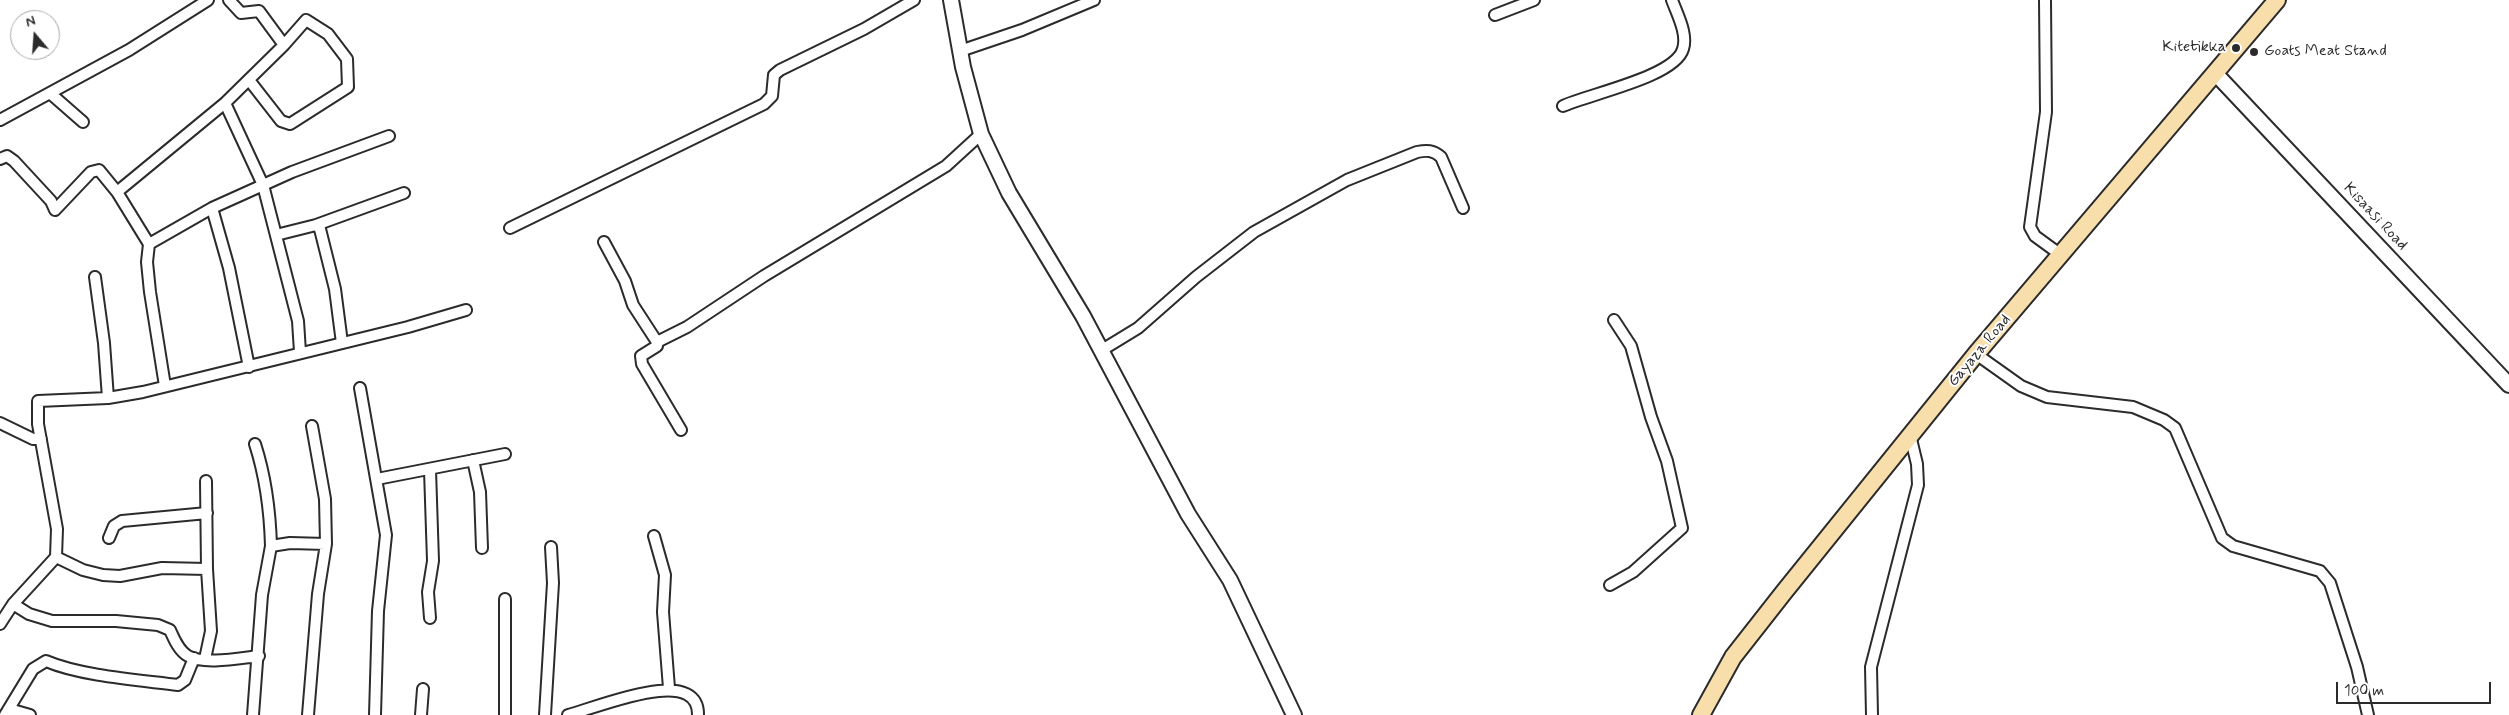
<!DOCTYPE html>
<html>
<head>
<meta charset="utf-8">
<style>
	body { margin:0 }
	#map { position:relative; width:2509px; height:715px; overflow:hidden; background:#fff; font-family:Mynerve,sans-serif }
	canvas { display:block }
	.north { position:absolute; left:10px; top:10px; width:50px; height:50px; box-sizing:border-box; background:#fff; border:1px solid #aaa; border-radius:50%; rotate:342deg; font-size:14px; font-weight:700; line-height:20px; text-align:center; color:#2b2b2b }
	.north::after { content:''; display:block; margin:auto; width:18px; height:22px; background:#2b2b2b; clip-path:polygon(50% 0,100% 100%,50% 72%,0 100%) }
	.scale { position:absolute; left:2336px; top:682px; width:155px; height:22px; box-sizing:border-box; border:2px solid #2b2b2b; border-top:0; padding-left:6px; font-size:15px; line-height:18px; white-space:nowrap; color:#2b2b2b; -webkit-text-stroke:4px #fff; paint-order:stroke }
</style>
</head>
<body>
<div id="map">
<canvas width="2509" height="715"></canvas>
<div class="north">N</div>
<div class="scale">100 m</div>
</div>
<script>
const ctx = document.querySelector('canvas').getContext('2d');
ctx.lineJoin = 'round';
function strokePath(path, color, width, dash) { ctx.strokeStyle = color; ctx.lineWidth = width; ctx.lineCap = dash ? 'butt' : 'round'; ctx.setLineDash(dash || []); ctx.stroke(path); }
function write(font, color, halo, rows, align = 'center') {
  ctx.font = font + ' Mynerve,sans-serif'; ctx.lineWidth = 4; ctx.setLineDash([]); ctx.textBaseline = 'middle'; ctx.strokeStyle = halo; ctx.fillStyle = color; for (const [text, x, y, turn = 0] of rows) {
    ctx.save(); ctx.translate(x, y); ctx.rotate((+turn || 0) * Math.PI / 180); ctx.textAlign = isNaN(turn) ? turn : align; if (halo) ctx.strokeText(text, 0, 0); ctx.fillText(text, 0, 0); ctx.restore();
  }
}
const street = new Path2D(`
	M2045 0 2046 112 2030 227 2035 236 2061 255
	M1495 15 1534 0
	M960 51 1022 30 1094 0
	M249 80 281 121 290 124 348 87 347 59 328 34 306 20 284 45
	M51 94 83 122
	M225 103 263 185 298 321 300 352
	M1563 106C1589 94 1675 77 1683 49 1688 34 1677 14 1672 0
	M0 120 129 50 208 0
	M0 159 7 156 14 161 51 201 55 210 91 172 99 170 117 192 149 244
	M117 192 225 103 284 45 259 11 241 13 229 0
	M212 208 229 268 249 367
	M316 225 404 193
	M510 228 764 104 772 96 774 75 780 70 864 29 914 0
	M276 235 316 225 320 229 335 289 342 343
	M604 242 625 281 633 305 657 342V346L641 356 642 364 681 430
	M95 277 104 343 108 398
	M657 342 687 327 764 276 946 166 981 134
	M1102 350 1138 328 1196 277 1254 232 1347 180 1417 152C1427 150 1433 150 1441 157L1463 208
	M1976 354 2021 386 2047 397 2133 407 2164 420 2175 428 2222 538 2233 546 2320 571 2330 583 2357 667 2368 715
	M165 386 150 292 147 262 149 244 212 208 292 172 389 136
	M360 388 386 535 378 611 375 715
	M0 423 33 439H41
	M255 444C266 478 270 510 271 546
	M473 460 480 492 482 548
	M377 479 505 454
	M654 536 665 575 663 612 669 688
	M109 538 114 526 122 521 207 513
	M56 557 83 570 103 575 120 576 162 568 207 569
	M1610 585 1633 572 1682 528 1667 461 1651 417 1631 346 1614 320
	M13 604 29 614 52 621H116L158 625 170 630C174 639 179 651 188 656 204 665 240 658 259 656
	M430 618 428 592 433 561 430 470
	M0 624 13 604 56 557 57 529 38 424V401L108 398 143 392 408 327 466 310
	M205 659 211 631 207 569 206 481
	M9 709 30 715
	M5 715 33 669 46 661C81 676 139 680 178 685L185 680 194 658
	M253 715 262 595 271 546 290 543 326 544
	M308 715 318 594 326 544 325 499 312 426
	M421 715 423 689
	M505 715V599
	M545 715 553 583 551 547
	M568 715C594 709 699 663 698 715
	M1872 715 1871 667 1918 485 1917 464 1910 435`);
const secondary = new Path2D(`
	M951 0 963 67 981 134 1009 193 1083 316 1188 514 1230 580 1294 715
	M2215 73 2509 385`);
const primary = new Path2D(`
	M1701 715 1733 657 1784 592 1976 354 2277 0`);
const markers = [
	[2236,48,5,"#2b2b2b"],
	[2254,52,5,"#2b2b2b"]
];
const poiNames = [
	["Kitetikka",2226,48],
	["Goats Meat Stand",2264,52,"left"]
];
const streetNames = [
	["Kisaasi Road",2375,217,47],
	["Gayaza Road",1980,351,-50]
];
strokePath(street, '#2b2b2b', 14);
strokePath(secondary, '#2b2b2b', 18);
strokePath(primary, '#2b2b2b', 20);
strokePath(street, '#fff', 10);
strokePath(secondary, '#fff', 14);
strokePath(primary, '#f8deab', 16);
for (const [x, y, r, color] of markers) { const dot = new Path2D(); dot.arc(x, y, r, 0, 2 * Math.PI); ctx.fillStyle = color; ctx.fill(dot); strokePath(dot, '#fff', 2); }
write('16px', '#2b2b2b', '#fff', poiNames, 'right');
write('16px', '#2b2b2b', '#fff', streetNames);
</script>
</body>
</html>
